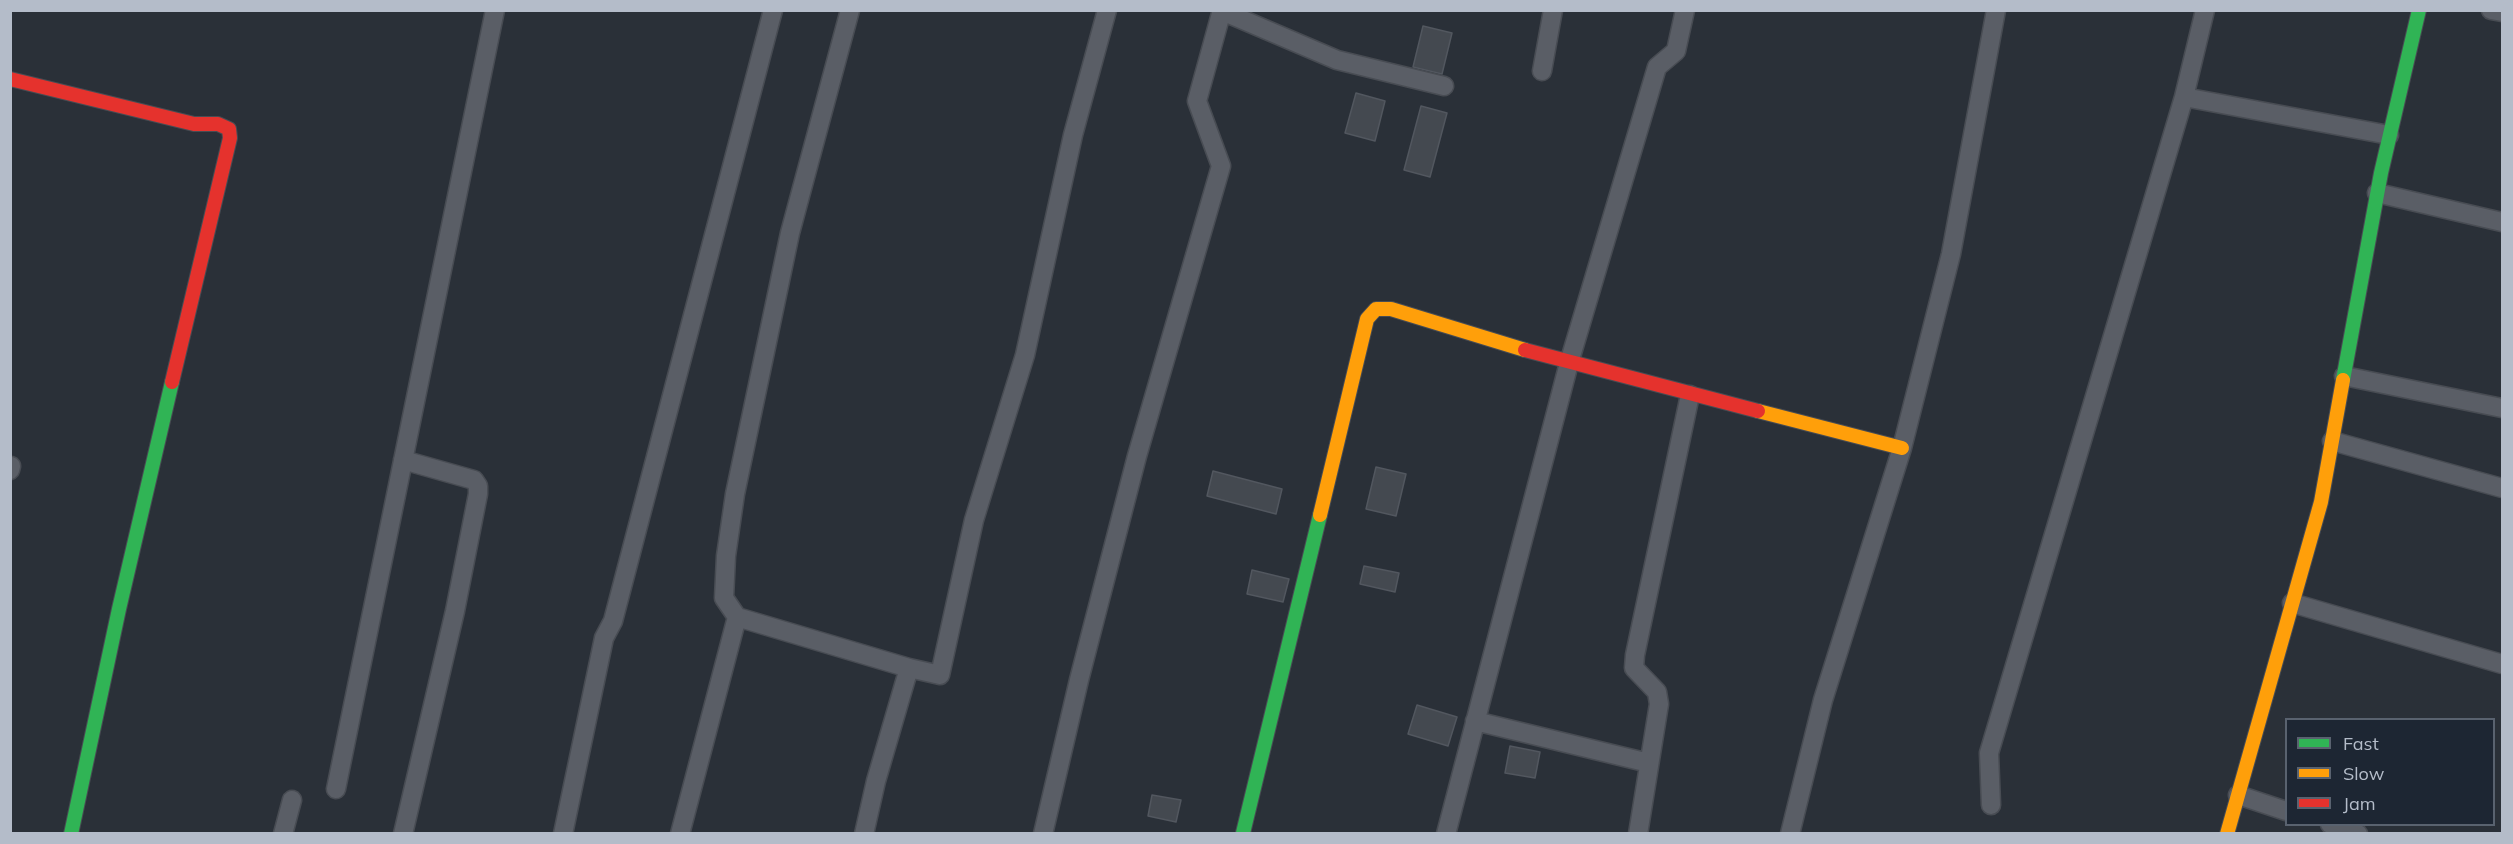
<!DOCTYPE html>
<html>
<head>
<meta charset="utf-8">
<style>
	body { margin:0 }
	#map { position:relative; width:2513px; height:844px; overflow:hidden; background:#2a3038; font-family:Mulish,sans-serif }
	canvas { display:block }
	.frame { position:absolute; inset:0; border:12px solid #b4bcc9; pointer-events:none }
	.legend { position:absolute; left:2285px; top:718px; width:210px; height:108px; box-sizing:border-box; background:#1d2633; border:2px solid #59626f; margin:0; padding:8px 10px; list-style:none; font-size:18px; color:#b4bcc9 }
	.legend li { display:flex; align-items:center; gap:12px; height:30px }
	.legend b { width:30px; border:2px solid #59626f }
</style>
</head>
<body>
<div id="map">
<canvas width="2513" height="844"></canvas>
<div class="frame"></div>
<ul class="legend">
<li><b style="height:8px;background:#30b455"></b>Fast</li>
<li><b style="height:8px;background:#ff9f0a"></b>Slow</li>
<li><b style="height:8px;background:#e5322d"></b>Jam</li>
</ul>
</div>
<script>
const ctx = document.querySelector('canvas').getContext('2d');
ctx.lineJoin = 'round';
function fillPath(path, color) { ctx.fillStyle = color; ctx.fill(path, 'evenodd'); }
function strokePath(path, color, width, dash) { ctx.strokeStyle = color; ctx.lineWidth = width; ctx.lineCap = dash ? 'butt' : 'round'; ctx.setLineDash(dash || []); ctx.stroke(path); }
const building = new Path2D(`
	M1423 26 1452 33 1442 74 1413 67Z
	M1356 93 1385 101 1375 141 1345 133Z
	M1421 106 1447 113 1430 177 1404 170Z
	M1376 467 1406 474 1396 516 1366 509Z
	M1213 471 1282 489 1276 514 1207 496Z
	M1364 566 1399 573 1395 592 1360 584Z
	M1252 570 1289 579 1283 602 1247 594Z
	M1417 705 1457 717 1448 746 1408 734Z
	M1510 746 1540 752 1535 778 1505 773Z
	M1152 795 1181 800 1176 822 1148 816Z`);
const street = new Path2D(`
	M2205 10 2184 97 2389 135
	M2491 10 2502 12
	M1222 11 1337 60 1444 86
	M1542 71 1553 10
	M2377 193 2502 222
	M2344 376 2502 408
	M2332 441 2502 488
	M10 470 11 466
	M2292 603 2502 664
	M737 617 724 598 726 556 735 494 790 233 850 10
	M1475 721 1649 763
	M336 789 495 10
	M2238 795 2286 811
	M1991 805 1989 753 2184 97
	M2330 824 2358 834
	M283 834 292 800
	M403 834 455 611 478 494V486L474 480 403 460
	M563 834 604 638 613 621 773 10
	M680 834 737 617 909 668
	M864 834 876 781 909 668 940 675 974 520 1025 355 1073 135 1107 10
	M1043 834 1079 680 1137 456 1221 166 1197 101 1222 10
	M1446 834 1569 363 1657 67 1676 51 1685 10
	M1638 834 1659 704 1657 692 1634 668 1635 655 1690 395
	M1790 834 1823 700 1902 448 1951 254 1996 10`);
const fast = new Path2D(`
	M2343 380 2381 173 2419 10
	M1243 833 1320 515
	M71 834 119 609 172 382`);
const slow = new Path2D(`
	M1758 411 1902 448
	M1320 515 1367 319 1376 309H1391L1525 350
	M2227 834 2321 502 2343 380`);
const jam = new Path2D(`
	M10 79 194 124H218L229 129 230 138 172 382
	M1525 350 1758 411`);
fillPath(building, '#444950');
strokePath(building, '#52575f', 1.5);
strokePath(street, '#484c53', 21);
strokePath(fast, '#484c53', 16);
strokePath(slow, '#484c53', 16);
strokePath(jam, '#484c53', 16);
strokePath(street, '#5a5e66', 18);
strokePath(fast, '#30b455', 14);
strokePath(slow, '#ff9f0a', 14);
strokePath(jam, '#e5322d', 14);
</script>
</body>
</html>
